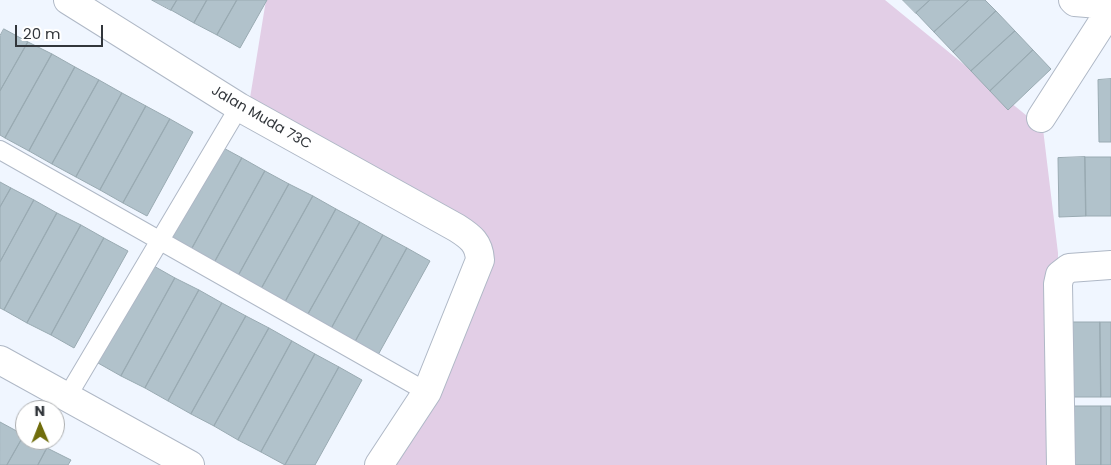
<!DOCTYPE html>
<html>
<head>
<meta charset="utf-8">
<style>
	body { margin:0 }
	#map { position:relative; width:1111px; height:465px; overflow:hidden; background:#f0f6ff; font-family:Poppins,sans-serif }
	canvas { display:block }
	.north { position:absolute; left:15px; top:400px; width:50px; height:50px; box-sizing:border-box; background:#fff; border:1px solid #adafb1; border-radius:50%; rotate:359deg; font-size:14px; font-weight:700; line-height:20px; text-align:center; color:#32363b }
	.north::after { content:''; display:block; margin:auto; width:18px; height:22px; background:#706d0c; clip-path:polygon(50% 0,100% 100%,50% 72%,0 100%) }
	.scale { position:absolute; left:15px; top:25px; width:88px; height:22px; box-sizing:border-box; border:2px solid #32363b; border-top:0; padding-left:6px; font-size:15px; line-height:18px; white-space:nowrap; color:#32363b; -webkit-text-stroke:4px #fff; paint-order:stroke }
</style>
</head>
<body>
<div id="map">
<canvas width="1111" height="465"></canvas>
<div class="north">N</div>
<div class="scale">20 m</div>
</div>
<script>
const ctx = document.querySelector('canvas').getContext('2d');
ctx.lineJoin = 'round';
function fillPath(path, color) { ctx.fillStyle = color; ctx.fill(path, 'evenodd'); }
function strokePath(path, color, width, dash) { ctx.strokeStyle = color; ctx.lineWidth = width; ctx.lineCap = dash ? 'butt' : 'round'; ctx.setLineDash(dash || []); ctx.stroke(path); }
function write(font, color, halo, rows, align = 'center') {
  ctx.font = font + ' Poppins,sans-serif'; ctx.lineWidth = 4; ctx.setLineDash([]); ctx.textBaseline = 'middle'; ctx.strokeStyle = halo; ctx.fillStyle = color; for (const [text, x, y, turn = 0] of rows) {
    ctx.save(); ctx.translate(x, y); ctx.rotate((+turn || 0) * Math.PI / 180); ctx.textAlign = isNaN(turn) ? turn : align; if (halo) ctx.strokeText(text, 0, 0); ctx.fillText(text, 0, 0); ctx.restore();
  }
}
const green = new Path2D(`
	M266 0H885L1043 129 1058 253V465H386L485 254 250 98Z`);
const building = new Path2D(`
	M152 0H177L171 10Z
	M177 0H207L194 23 171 10Z
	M207 0H237L217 35 194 23Z
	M237 0H267L240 48 217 35Z
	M903 0H930L916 13Z
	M930 0H969L934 32 916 13Z
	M969 0H985L996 11 953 52 934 32Z
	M996 11 1015 31 971 71 953 52Z
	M4 29 28 42 0 91V36Z
	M1015 31 1033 50 990 91 971 71Z
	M28 42 52 54 5 138 0 135V91Z
	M1033 50 1051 69 1008 110 990 91Z
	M52 54 75 67 29 151 5 138Z
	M75 67 99 80 52 164 29 151Z
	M1111 79V142H1099L1098 80Z
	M99 80 122 93 76 177 52 164Z
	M122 93 146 106 100 190 76 177Z
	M146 106 170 119 123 203 100 190Z
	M170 119 193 132 147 216 123 203Z
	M218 145 242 158 190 252 166 239Z
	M1085 157H1111V216H1086Z
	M1085 157 1086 216 1059 217 1058 158Z
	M242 158 265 171 213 265 190 252Z
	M265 171 289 184 237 278 213 265Z
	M0 182 11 188 0 207Z
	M289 184 313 196 260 291 237 278Z
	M11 188 34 200 0 262V207Z
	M313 196 336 209 284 304 260 291Z
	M34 200 57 213 4 310 0 308V262Z
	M336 209 360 222 307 316 284 304Z
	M57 213 81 225 27 323 4 310Z
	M360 222 383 235 331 329 307 316Z
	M81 225 104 238 51 335 27 323Z
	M383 235 407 248 355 342 331 329Z
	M104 238 128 251 74 348 51 335Z
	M407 248 430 261 378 355 355 342Z
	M152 265 175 278 121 376 98 363Z
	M175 278 199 290 145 388 121 376Z
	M199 290 222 303 168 401 145 388Z
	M222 303 246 316 191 414 168 401Z
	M246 316 269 328 214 426 191 414Z
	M1072 322H1100L1101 397H1072Z
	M1100 322H1111V397H1101Z
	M269 328 292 341 238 440 214 426Z
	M292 341 315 354 261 452 238 440Z
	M315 354 339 367 285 465 261 452Z
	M339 367 362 380 315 465H285Z
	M1071 406H1101V465H1072Z
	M1101 406H1111V465H1101Z
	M0 422 24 435 7 465H0Z
	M24 435 25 440H33L47 448 38 465H7Z
	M47 448 71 460 68 465H38Z`);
const lane = new Path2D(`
	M0 150 427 392
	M67 397 239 107`);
const street = new Path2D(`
	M68 0 239 107 457 228C471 237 479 243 480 260L427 392 379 465
	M1073 0 1075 2 1111 5
	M1041 118 1111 9
	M0 360 190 465
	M1061 465 1058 284 1060 275 1069 268 1111 265`);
const streetNames = [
	["Jalan Muda 73C",261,118,30]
];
fillPath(green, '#e2cee6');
fillPath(building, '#b1c2cb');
strokePath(building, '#99aab2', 1);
strokePath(lane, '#afb8c6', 20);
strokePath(street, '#afb8c6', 30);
strokePath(lane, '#fff', 18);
strokePath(street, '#fff', 28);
write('14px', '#32363b', '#fff', streetNames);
</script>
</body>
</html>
